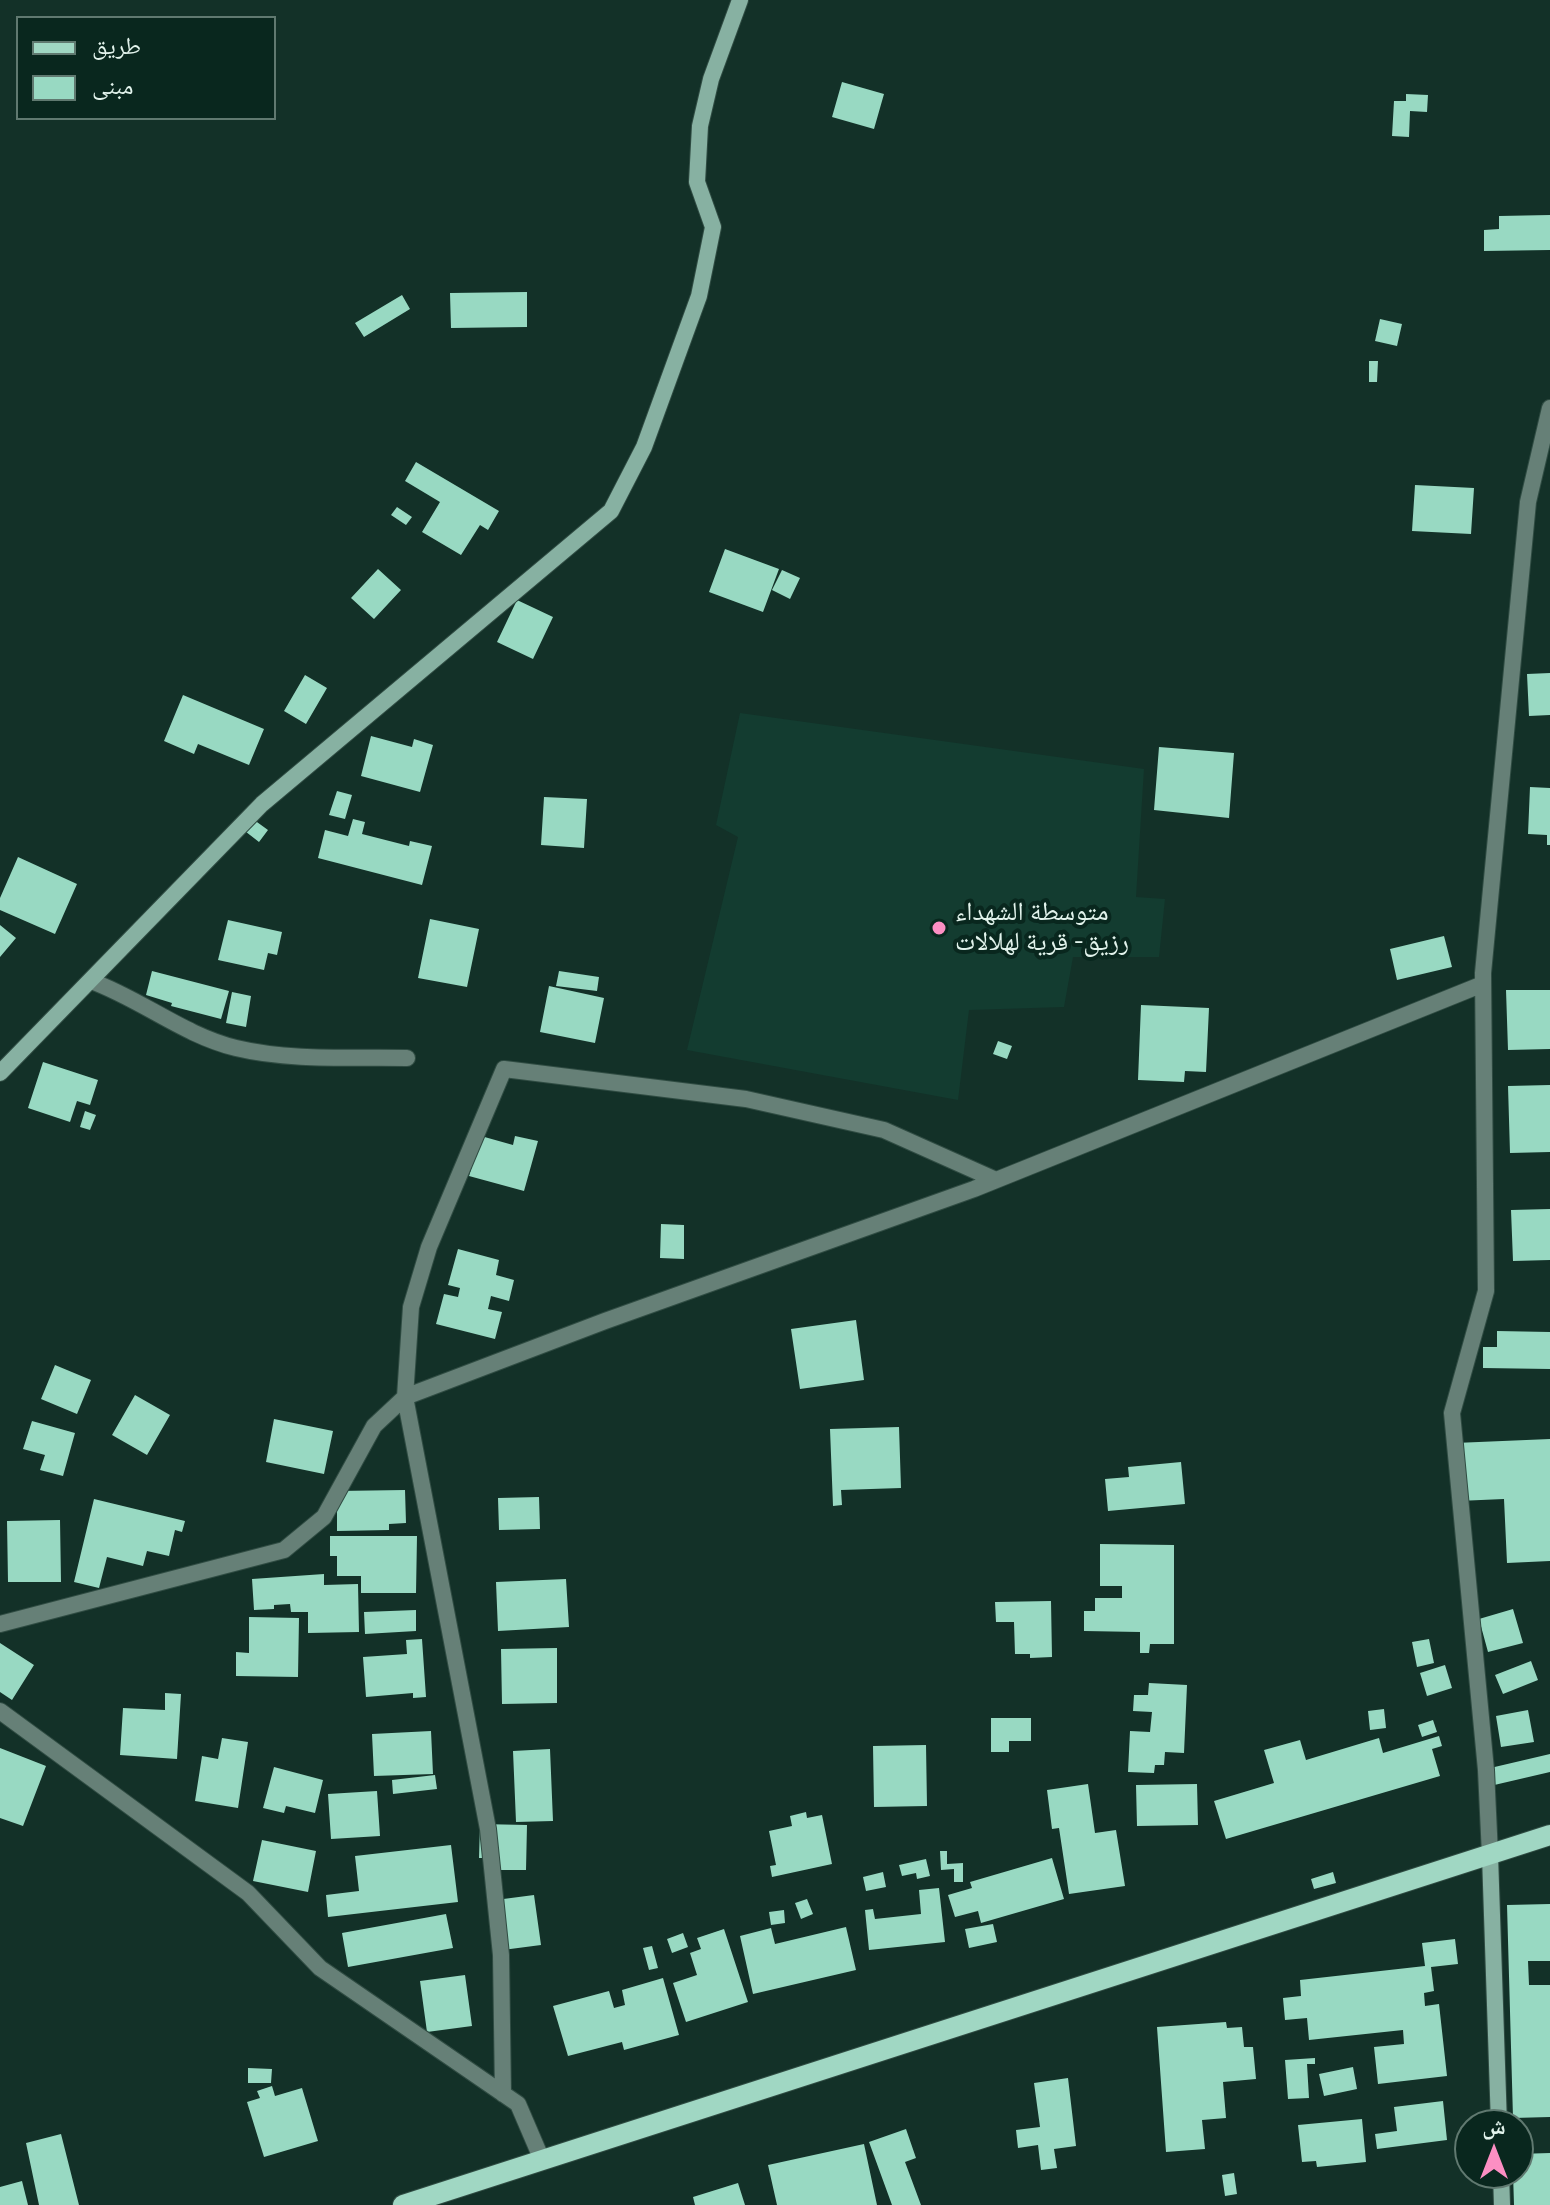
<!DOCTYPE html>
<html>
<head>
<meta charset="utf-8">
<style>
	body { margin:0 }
	#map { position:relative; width:1550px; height:2205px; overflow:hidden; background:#133128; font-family:Karla,"Noto Naskh Arabic",sans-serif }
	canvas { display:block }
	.legend { position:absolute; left:16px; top:16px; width:260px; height:104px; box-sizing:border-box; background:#09271e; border:2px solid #607970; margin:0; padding:10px 14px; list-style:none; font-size:24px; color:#e2f3ec }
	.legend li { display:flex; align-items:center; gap:16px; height:40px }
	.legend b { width:40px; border:2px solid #607970 }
	.north { position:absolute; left:1454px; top:2109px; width:80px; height:80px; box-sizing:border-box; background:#09271e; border:2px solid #607970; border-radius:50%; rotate:0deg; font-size:22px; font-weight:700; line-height:32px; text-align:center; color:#e2f3ec }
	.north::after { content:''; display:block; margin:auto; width:28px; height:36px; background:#fc8fc3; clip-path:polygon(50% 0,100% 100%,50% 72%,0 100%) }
</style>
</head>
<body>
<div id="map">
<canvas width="1550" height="2205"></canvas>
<ul class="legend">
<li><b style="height:10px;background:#a0d7c3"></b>طريق</li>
<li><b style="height:22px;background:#98d9c2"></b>مبنى</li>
</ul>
<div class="north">ش</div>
</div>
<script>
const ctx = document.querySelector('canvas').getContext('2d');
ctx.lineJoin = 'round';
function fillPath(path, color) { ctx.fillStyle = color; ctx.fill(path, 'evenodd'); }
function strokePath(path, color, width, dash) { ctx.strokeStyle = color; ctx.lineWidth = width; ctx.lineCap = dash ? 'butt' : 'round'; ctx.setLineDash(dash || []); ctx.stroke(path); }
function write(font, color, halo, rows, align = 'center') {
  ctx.font = font + ' Karla,"Noto Naskh Arabic",sans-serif'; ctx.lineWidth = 8; ctx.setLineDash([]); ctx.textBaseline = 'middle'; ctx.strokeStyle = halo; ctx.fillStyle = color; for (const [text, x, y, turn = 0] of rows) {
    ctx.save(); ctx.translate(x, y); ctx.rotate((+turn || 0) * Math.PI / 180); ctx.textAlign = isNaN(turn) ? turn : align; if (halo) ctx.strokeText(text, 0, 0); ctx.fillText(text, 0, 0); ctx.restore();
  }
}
const built = new Path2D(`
	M740 713 1144 769 1136 897 1165 899 1159 957H1073L1064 1007 969 1010 958 1100 687 1050 738 837 716 825Z`);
const building = new Path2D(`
	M842 82 884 94 874 129 832 117Z
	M1406 94 1428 95 1427 112 1410 111 1409 137 1392 136 1394 101H1406Z
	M1550 215V250L1484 251V230L1499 229V216Z
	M527 292V327L451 328 450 293Z
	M402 295 410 309 364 337 355 323Z
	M1380 319 1402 324 1397 346 1375 341Z
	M1369 361H1378L1377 382H1369Z
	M416 462 499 511 488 530 480 525 461 555 422 532 440 502 405 481Z
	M1415 485 1474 488 1471 534 1412 531Z
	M397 507 412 517 406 525 391 515Z
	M725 549 779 569 763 612 709 592Z
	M378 569 401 590 374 619 351 598Z
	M782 570 800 578 790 599 772 590Z
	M517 600 553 617 533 659 497 642Z
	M1550 673V715L1529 716 1527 674Z
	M305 675 327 688 306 724 284 711Z
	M183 695 264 729 249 765 198 744 194 754 164 741Z
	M371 736 412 747 414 739 433 745 420 792 361 776Z
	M1159 747 1234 753 1229 818 1154 810Z
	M1530 787 1550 788V845H1547V835L1528 834Z
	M337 791 352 795 345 819 329 815Z
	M544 797 587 799 584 848 541 845Z
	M250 817 268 830 259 842 241 828Z
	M353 819 365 822 362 834 409 846 410 841 432 846 422 885 318 858 325 830 348 836Z
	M18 857 77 884 55 934 0 910V898Z
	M430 919 479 929 467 987 418 978Z
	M228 920 282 932 277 955 268 953 264 970 218 960Z
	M0 925 16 938 0 957Z
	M1444 936 1452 967 1397 980 1390 949Z
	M152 971 229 991 221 1019 171 1006 172 1003 146 995Z
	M559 971 599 977 597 991 556 986Z
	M549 986 604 998 595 1043 540 1032Z
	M1506 990H1550V1049L1508 1050Z
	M232 992 251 996 246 1027 226 1023Z
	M1141 1005 1209 1008 1206 1072 1185 1071 1184 1082 1138 1080Z
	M998 1041 1012 1046 1007 1059 993 1054Z
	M43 1062 98 1080 90 1105 77 1101 70 1122 28 1108Z
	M1550 1085V1152L1510 1153 1508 1086Z
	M85 1111 96 1115 90 1130 80 1127Z
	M481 1136 513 1145 515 1136 538 1141 524 1191 469 1176Z
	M1550 1209V1260L1513 1261 1511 1210Z
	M661 1224 684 1225V1259L660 1258Z
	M458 1249 499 1260 496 1275 514 1280 509 1301 491 1296 488 1309 502 1312 495 1339 436 1324 444 1294 458 1297 460 1288 448 1285Z
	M856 1320 864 1380 800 1389 791 1329Z
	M1497 1331 1550 1332V1369L1483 1368V1347H1497Z
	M55 1365 91 1380 77 1414 41 1399Z
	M135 1395 170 1415 147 1455 112 1435Z
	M274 1419 333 1431 324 1474 266 1462Z
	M32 1421 75 1433 63 1476 40 1470 45 1455 23 1449Z
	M899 1427 901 1488 841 1490 842 1505 833 1506 830 1429Z
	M1550 1439V1561L1507 1563 1504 1499 1458 1501 1455 1443Z
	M1181 1462 1185 1504 1108 1511 1105 1479 1129 1477 1128 1467Z
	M405 1490 406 1523 389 1524V1530L337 1531V1491Z
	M539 1497 540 1529 499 1530 498 1498Z
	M94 1499 185 1521 182 1532 175 1530 169 1556 147 1551 143 1566 107 1557 99 1588 74 1582Z
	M60 1520 61 1582H8L7 1521Z
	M330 1536H417L416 1593H361V1576H337V1556H330Z
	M1100 1544 1174 1545V1644H1150L1149 1653H1140V1632L1084 1631V1611H1095V1598H1122V1586H1100Z
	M324 1574V1585L358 1584 359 1632 308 1633V1612H291L290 1604 274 1605V1609L254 1610 252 1579Z
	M566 1579 569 1627 498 1631 496 1582Z
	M1051 1601 1052 1657 1030 1658V1654H1015L1014 1622H996L995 1602Z
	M1513 1609 1523 1643 1488 1652 1479 1619Z
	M416 1610V1631L365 1634 364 1612Z
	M249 1617 299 1618 298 1677 236 1676V1652L249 1653Z
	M422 1639 426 1697 413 1698V1693L366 1697 363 1657 407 1654 406 1640Z
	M1429 1639 1434 1663 1417 1667 1412 1642Z
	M0 1643 34 1665 12 1700 0 1692Z
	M557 1648V1703L502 1704 501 1649Z
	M1531 1661 1538 1680 1503 1694 1495 1675Z
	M1445 1665 1452 1688 1427 1696 1420 1673Z
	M1149 1683 1187 1685 1184 1753 1165 1752 1164 1765H1155L1154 1773 1128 1772 1130 1731 1150 1732 1152 1712 1133 1711 1134 1695H1148Z
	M165 1693 181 1694 177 1759 120 1755 123 1708 165 1710Z
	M1384 1709 1386 1728 1370 1730 1368 1711Z
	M1528 1710 1534 1742 1501 1747 1496 1716Z
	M991 1718H1031V1741H1009V1752H991Z
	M1433 1720 1437 1732 1422 1737 1418 1725Z
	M431 1731 433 1774 374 1776 372 1734Z
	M1439 1736 1442 1746 1432 1749 1440 1776 1226 1839 1214 1801 1274 1783 1264 1750 1300 1740 1306 1760 1379 1738 1383 1753Z
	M222 1738 248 1742 238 1808 195 1801 202 1756 218 1759Z
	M926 1745 927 1806 874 1807 873 1746Z
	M0 1748 46 1766 23 1826 0 1818Z
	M550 1749 553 1821 516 1822 513 1751Z
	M1550 1754V1772L1490 1786 1486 1769Z
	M274 1767 323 1780 315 1813 286 1806 284 1813 263 1808Z
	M435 1775 437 1789 393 1794 392 1780Z
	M1088 1784 1095 1833 1116 1830 1125 1886 1069 1894 1059 1828 1052 1829 1047 1790Z
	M1197 1784 1198 1825 1137 1826 1136 1785Z
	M377 1791 380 1836 331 1839 328 1794Z
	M806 1812 807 1818 822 1815 832 1864 772 1877 770 1866 776 1865 769 1831 792 1826 790 1816Z
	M480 1824 527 1825 526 1870H497V1858H479Z
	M262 1840 316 1851 308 1892 253 1881Z
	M451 1845 458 1902 328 1917 326 1895 359 1891 355 1856Z
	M940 1851H947V1864L963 1863V1882H954V1869L941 1870Z
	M1052 1858 1064 1899 981 1923 978 1911 955 1917 948 1895 972 1888 970 1882Z
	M926 1859 930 1876 917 1879 916 1873 902 1876 899 1865Z
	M883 1872 886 1887 866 1891 863 1877Z
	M1333 1872 1336 1883 1314 1889 1311 1879Z
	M939 1888 945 1942 869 1950 865 1910 873 1909 875 1919 921 1914 919 1890Z
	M534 1895 541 1945 495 1951 488 1901Z
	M807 1899 813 1914 801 1919 795 1903Z
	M1550 1904V1961H1528L1529 1985H1550V2117L1513 2118 1507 1905Z
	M784 1910 785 1923 771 1925 769 1912Z
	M446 1914 453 1948 348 1967 342 1933Z
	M993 1924 997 1942 969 1948 965 1929Z
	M846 1927 856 1970 753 1994 740 1936 771 1928 775 1944Z
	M724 1929 748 2002 686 2022 673 1983 697 1975 690 1953 701 1949 697 1938Z
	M683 1933 688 1947 672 1953 667 1939Z
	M1455 1939 1458 1964 1431 1967 1434 1991 1424 1993 1425 2006 1439 2004 1447 2076 1378 2084 1374 2047 1404 2044 1403 2030 1309 2040 1307 2018 1285 2020 1283 1998 1301 1996 1300 1980 1425 1966 1422 1943Z
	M652 1946 658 1968 649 1970 643 1948Z
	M465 1975 472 2026 427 2032 420 1981Z
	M663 1978 679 2035 624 2050 622 2042 568 2056 553 2006 609 1991 614 2008 625 2005 622 1990Z
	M1226 2022 1227 2028 1242 2027 1244 2047H1253L1256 2079 1223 2082 1226 2118 1202 2120 1205 2149 1166 2152 1157 2027Z
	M1315 2058V2064H1307L1309 2098 1288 2099 1285 2060Z
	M1353 2067 1357 2089 1324 2096 1319 2074Z
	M248 2068 272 2069 271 2083H248Z
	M1068 2078 1076 2146 1054 2149 1057 2168 1041 2170 1038 2145 1018 2148 1016 2130 1040 2127 1034 2083Z
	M272 2086 275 2096 302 2088 318 2141 264 2157 247 2102 260 2098 257 2091Z
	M1443 2101 1447 2140 1377 2149 1375 2134 1397 2131 1394 2107Z
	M1362 2119 1366 2162 1317 2167 1316 2161 1302 2162 1298 2125Z
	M906 2129 916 2158 905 2162 921 2205H892L869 2142Z
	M61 2134 79 2205H39L26 2143Z
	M864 2144 877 2205H777L768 2165Z
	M1550 2153V2205H1514L1513 2173H1518V2154Z
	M1234 2173 1237 2194 1225 2196 1222 2175Z
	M22 2181 28 2205H0V2187Z
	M738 2183 745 2205H695L693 2197Z`);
const street = new Path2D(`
	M91 981C141 999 183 1035 236 1048 290 1061 351 1057 407 1058
	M0 1624 284 1550 324 1517 374 1426 405 1397 605 1321 974 1189 1483 984
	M0 1711 248 1893 320 1968 518 2104 542 2160
	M1490 1855 1486 1770 1452 1413 1486 1291 1483 973 1528 502 1550 408
	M503 2094 501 1955 488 1829 405 1397 411 1307 429 1247 504 1069 746 1099 884 1130 996 1180`);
const secondary = new Path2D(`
	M0 1073 262 804 611 511 644 447 699 296 713 227 697 182 700 126 711 79 740 0
	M1490 1855 1499 2125
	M1501 2173 1502 2205`);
const primary = new Path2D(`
	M403 2205 1550 1835`);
const markers = [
	[939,928,8,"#fc8fc3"]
];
const poiNames = [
	["متوسطة الشهداء",955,913],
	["رزيق- قرية لهلالات",955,943]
];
fillPath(built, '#133c30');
fillPath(building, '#98d9c2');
strokePath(street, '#304c43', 18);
strokePath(secondary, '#304c43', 18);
strokePath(primary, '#304c43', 22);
strokePath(street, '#668077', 16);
strokePath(secondary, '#87b1a2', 16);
strokePath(primary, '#a0d7c3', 20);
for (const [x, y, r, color] of markers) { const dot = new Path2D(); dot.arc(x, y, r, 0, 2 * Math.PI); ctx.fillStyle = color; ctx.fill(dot); strokePath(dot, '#09271e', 3); }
write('26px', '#e2f3ec', '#09271e', poiNames, 'left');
</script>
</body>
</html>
